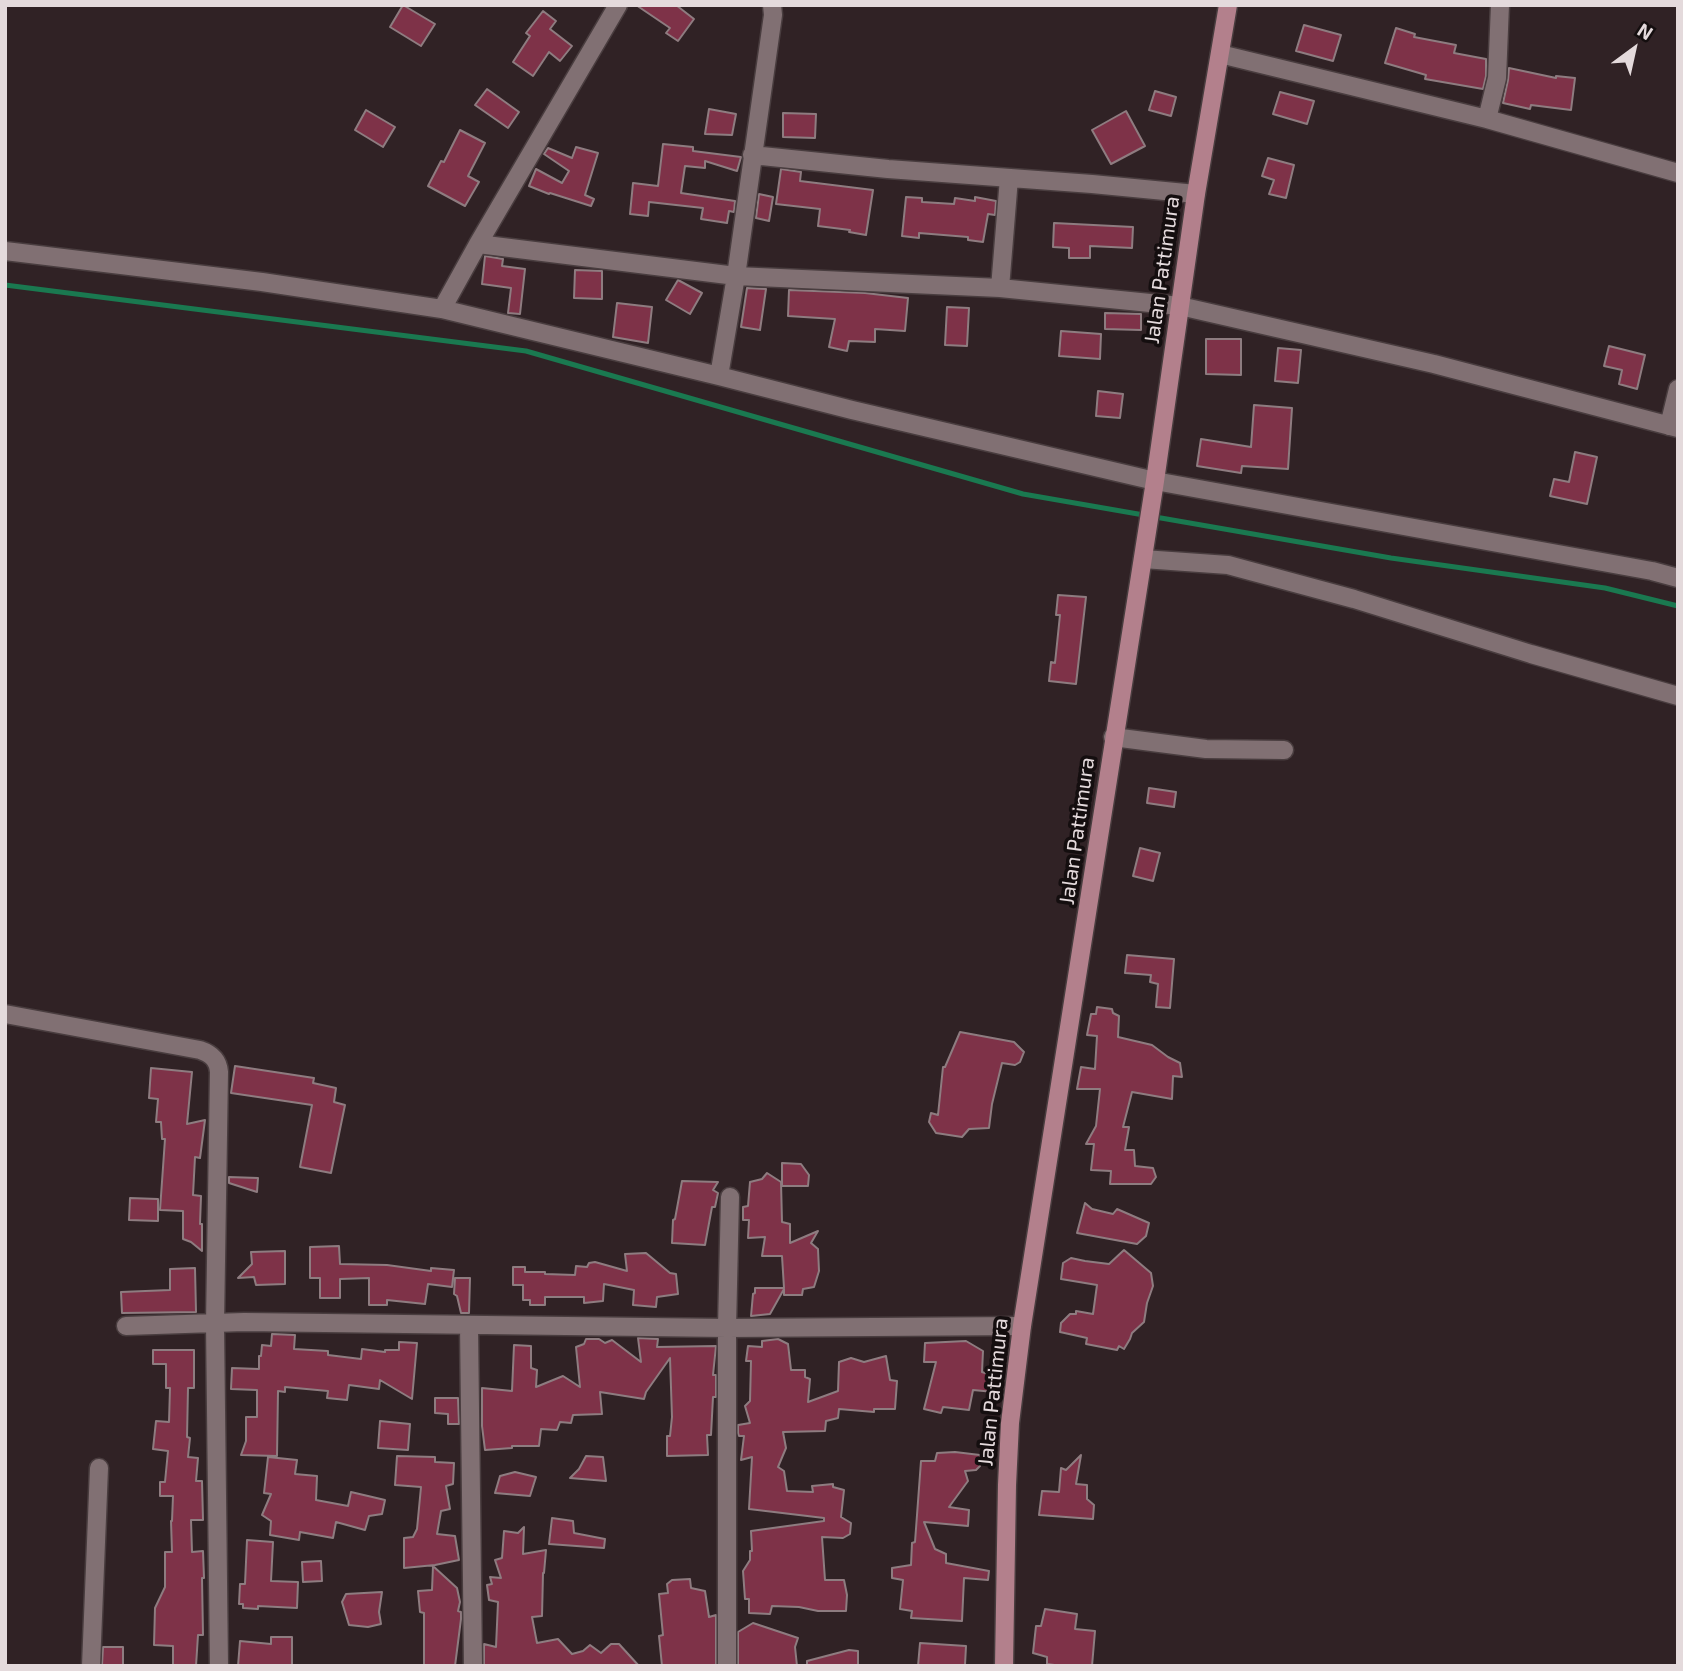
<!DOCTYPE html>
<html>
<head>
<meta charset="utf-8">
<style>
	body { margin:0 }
	#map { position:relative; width:1683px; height:1671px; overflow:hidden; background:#302225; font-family:"Exo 2",sans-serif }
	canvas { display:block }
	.frame { position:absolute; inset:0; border:7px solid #e4dadc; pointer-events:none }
	.north { position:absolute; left:1599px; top:14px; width:70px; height:70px; -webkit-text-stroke:5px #140e0f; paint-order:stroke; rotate:33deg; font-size:19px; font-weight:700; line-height:28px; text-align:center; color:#e4dadc }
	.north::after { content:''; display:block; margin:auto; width:24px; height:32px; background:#e4dadc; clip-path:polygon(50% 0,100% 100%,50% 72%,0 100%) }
</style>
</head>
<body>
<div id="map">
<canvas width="1683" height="1671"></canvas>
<div class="frame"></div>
<div class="north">N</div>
</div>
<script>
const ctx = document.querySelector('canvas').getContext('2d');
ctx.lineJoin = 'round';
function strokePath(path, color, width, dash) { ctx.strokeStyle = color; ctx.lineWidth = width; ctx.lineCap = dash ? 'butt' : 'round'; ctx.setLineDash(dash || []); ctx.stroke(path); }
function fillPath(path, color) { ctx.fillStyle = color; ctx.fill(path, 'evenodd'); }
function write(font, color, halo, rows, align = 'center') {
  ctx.font = font + ' "Exo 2",sans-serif'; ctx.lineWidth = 7; ctx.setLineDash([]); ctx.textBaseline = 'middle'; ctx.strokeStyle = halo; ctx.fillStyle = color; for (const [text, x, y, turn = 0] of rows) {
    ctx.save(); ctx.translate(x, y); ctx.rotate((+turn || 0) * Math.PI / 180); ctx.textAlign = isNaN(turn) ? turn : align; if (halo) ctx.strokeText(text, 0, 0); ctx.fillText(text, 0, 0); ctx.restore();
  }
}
const stream = new Path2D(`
	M5 285 526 351 1023 494 1391 558 1605 588 1678 606`);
const building = new Path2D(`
	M403 5 435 24 421 46 390 27Z
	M636 5H676L694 19 678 41 666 33 670 28Z
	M543 11 556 21 550 29 572 46 560 61 549 52 533 76 513 62 530 36 526 33Z
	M1304 25 1341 35 1333 61 1296 51Z
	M1396 28 1415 34 1414 37 1456 45 1454 53 1486 59V76L1483 89 1425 79 1426 75 1385 63Z
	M1509 68 1556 78V76L1575 78 1571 110 1531 105 1530 109 1503 103 1508 80Z
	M487 89 519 112 508 128 475 105Z
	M1155 91 1176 97 1171 116 1149 110Z
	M1280 92 1314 101 1307 124 1273 114Z
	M709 109 736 114 732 135 705 134Z
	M366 110 395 127 383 147 355 130Z
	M1126 111 1145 146 1111 164 1092 130Z
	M783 113 816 114 815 138 783 137Z
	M460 130 485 143 468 176 479 182 465 206 428 186 441 161 444 162Z
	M663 144 693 147V151L741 157 737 171 705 161V168L685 166 681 193 735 201 734 212 729 211 727 223 701 219 703 208 649 202 648 216 630 214 633 183 658 186Z
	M576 147 598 153 585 195 594 199 591 206 550 193 549 194 529 186 536 169 562 183 569 171 544 154 548 148 572 158Z
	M1268 158 1294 165 1286 198 1269 194 1274 180 1262 176Z
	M781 169 801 172 800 181 873 190 866 235 849 232 850 230 818 226 820 209 776 204Z
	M759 194 773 197 769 221 756 218Z
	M906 197 922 198V202L954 204 955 198 975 201V197L996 201 995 215 988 214 983 242 968 240V237L919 233V238L902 236Z
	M1054 223 1133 227 1132 248 1090 246V258H1069V248L1053 247Z
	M485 256 503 259 502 266 525 269 520 314 508 313 511 288 482 284Z
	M575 270 602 271V299L574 298Z
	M678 280 702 293 690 314 666 300Z
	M747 288 766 289 760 330 741 327Z
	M789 290 865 293 908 298 905 331 875 329V342L849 341 847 351 829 347 835 319 788 316Z
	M617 303 652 307 648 343 613 337Z
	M947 307 969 308 967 346 945 345Z
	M1105 313 1141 314V330L1105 329Z
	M1061 331 1101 334 1100 359 1059 356Z
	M1206 339H1241V375L1206 374Z
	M1609 346 1645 355 1637 389 1619 384 1622 370 1604 366Z
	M1278 348 1301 350 1298 383 1275 381Z
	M1098 391 1123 394 1120 418 1096 416Z
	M1254 405 1292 408 1288 469 1242 466 1241 473 1197 466 1201 439 1251 447Z
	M1575 452 1597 457 1587 504 1550 496 1554 479 1569 482Z
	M1058 595 1086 597 1076 684 1049 681 1051 662 1055 663 1060 615H1056Z
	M1149 788 1176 792 1174 807 1147 803Z
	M1140 848 1160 853 1153 881 1133 876Z
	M1127 955 1174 959 1170 1008 1156 1007 1158 984 1150 982 1151 975 1125 973Z
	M1097 1007 1112 1009 1113 1013 1119 1016 1118 1037 1152 1045 1168 1057 1180 1063 1182 1077 1173 1076 1172 1099 1132 1092 1123 1127H1129L1125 1150H1134L1135 1166 1153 1168 1156 1177 1151 1184H1110L1111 1171 1091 1170 1094 1144H1086L1096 1126 1100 1089H1077L1081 1067 1095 1069 1097 1036 1087 1035 1091 1014H1096Z
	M960 1032 1014 1042 1024 1052 1020 1062 1015 1065 1002 1063 992 1104 989 1128 969 1129 962 1137 936 1133 929 1122 931 1113 938 1115 943 1067H945Z
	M235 1066 314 1078 313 1083 336 1088 334 1102 345 1105 331 1173 300 1167 312 1105 231 1093Z
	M151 1068 192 1072 187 1124 205 1120 200 1158 195 1157 193 1195 201 1196 200 1224H202V1251L191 1242 183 1239V1211L160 1210 165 1139H162L161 1122H156L158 1099 149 1098Z
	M782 1163 801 1164 809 1175 808 1186H782Z
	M767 1173 781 1182 782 1222 790 1224V1243L818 1231 811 1243 818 1249 819 1271 814 1287 803 1289 802 1295H784V1289L770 1314 751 1316 753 1294 755 1293V1288H784L782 1256H762L765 1237 748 1238 749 1220H743V1207L748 1206 750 1182 762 1179Z
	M229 1177 258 1178 257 1192 229 1183Z
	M682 1181 718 1182 713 1190 718 1193 715 1207H712L705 1245 672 1243 673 1220 675 1219Z
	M130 1198 158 1199V1221L129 1220Z
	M1085 1203 1092 1209 1113 1214 1117 1209 1149 1223 1146 1236 1137 1244 1077 1233Z
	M339 1246 340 1264 387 1265 431 1271V1268L454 1270 452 1287 428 1284 425 1304 387 1300V1305H369V1278L340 1279V1298H320V1278H310V1247Z
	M1124 1250 1151 1273 1153 1286 1147 1303 1144 1322 1132 1333 1130 1339 1124 1349 1119 1346 1117 1350 1086 1344 1087 1338 1060 1332 1061 1323 1070 1314H1076V1311L1093 1314 1097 1285 1061 1279 1063 1263 1071 1258 1085 1261 1109 1264Z
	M285 1251V1284L256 1285 254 1277 238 1278 252 1264 251 1252Z
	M646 1253 670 1273 676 1274 678 1294 657 1297 656 1307 633 1305 634 1290 604 1284 603 1301 584 1303V1297H545V1305H530V1300H523V1285H513V1267H525V1272H545V1274L575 1275 576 1266 587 1267 589 1263 595 1262 627 1271 625 1254Z
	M195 1268 196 1312 122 1313 121 1292 170 1290V1269Z
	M455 1278H470L469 1313H461L457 1296 454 1294Z
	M272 1334 295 1335 294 1349 328 1351V1355L361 1359 362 1349 385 1352V1350H399V1342L417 1343 412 1399 380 1380 379 1389 349 1385 347 1400 327 1398 328 1391 285 1387V1392L278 1391 277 1456 241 1455 246 1441V1417H257V1390L231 1389 232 1368 259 1369V1356H261L262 1345 271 1346Z
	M638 1338 658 1339 657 1347 716 1346 713 1375H716V1397H713L711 1435H707L708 1455 667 1456V1436H670L672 1417 670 1358 646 1392 644 1399 600 1392 602 1414 573 1415 571 1423 560 1422 557 1430 541 1429 539 1446H512V1448L485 1450 482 1426V1388L512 1391 514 1345 531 1346V1368L537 1370 536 1387 563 1376 580 1387 576 1347 584 1344 586 1339H599L605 1343 612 1340 641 1362Z
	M778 1339 788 1344 791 1370H805V1377L810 1379 808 1402 838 1391 839 1362 851 1358 864 1362 886 1356 890 1380 897 1381 895 1409H874V1412L839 1409 838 1418 826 1421 825 1431 783 1432 786 1448 778 1467 784 1471 787 1491 813 1492 812 1486 833 1484V1487L844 1490 841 1517 851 1523 850 1534 843 1538 822 1537 825 1580H844L847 1595 846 1611H818L799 1607 772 1606 770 1614 749 1613V1599H745L743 1571 750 1560V1551H752L751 1531 824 1521V1518L749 1509 752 1457 741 1460 744 1436H739L738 1433V1425L750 1423 745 1406 750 1401 751 1361H746L748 1346 762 1347V1341Z
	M966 1341 983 1351 982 1372 994 1376V1392L973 1390 969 1410 943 1407 941 1413 924 1409 936 1362H924L925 1343Z
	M153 1350H194V1388H188L187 1437 190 1438 188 1457 198 1458 196 1481H202L203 1520H191L192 1552 203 1551 204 1578H202L203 1635H198L196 1666H173V1646L154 1645 155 1608 165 1587V1552H172L171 1521H172L173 1496H160V1482H165L168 1451 153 1449 156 1421 169 1422 170 1388H166V1364H153Z
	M435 1398H458L459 1424H448V1414L435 1413Z
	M380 1421 410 1424 408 1450 378 1448Z
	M955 1452 980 1455V1466L976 1470 965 1471 968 1481 949 1507 969 1510 968 1526 924 1522 935 1549 946 1554V1563L989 1571 988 1580 964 1578 962 1621 911 1618 912 1611 900 1609 903 1580 892 1578V1568L911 1565 912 1543 915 1542 921 1461H935L937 1453Z
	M1081 1455 1076 1484 1087 1485V1499L1094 1505 1093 1519 1039 1515 1042 1491 1059 1492 1061 1468 1066 1470Z
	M397 1456 435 1457V1462L454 1463 453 1484 446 1486 450 1509 441 1511 437 1534 455 1536 459 1560 435 1565 404 1568V1538L413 1537 417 1529 421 1487 395 1485Z
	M586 1456 603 1457 606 1481 570 1478 579 1469Z
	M268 1457 297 1460 295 1474 317 1476 316 1500 348 1506 351 1492 385 1500 382 1514 369 1516 365 1530 336 1522 333 1538 300 1532 299 1540 270 1535 271 1521 262 1515 271 1494 264 1493Z
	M515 1472 536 1477 530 1496 495 1493 500 1476Z
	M552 1518 573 1521 574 1533 605 1539 604 1548 549 1544Z
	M524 1527 523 1554 546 1550 544 1573H543L542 1616 532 1617 537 1643 558 1639 572 1654 583 1651 590 1645 601 1653 611 1644H619L639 1666H484V1644L496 1647 498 1602 489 1600 487 1585 492 1584 490 1577 501 1578 495 1560 502 1558 504 1531 518 1533Z
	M247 1540 273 1542 271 1581 298 1582 297 1608 258 1606V1609L243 1608V1604H239L240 1584H245Z
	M321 1561 322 1581 303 1582 302 1562Z
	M433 1566 457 1588 460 1602 458 1611 461 1612V1619L455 1666H424V1613L420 1612 418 1591 432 1590Z
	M690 1579 691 1588 705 1591 709 1617 716 1615V1666H662L659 1636 663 1635 659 1594 668 1593 667 1584 672 1580Z
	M382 1592 379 1612 381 1624 368 1627 349 1625 342 1602 346 1594Z
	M1045 1609 1077 1614 1075 1629 1095 1631 1092 1666H1062L1047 1664V1657L1033 1653 1036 1626H1041Z
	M753 1623 798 1638 795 1647 797 1666H738V1632Z
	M271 1637H292V1666H238L240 1641 271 1644Z
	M920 1643 966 1646 965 1665 918 1666Z
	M103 1647H123V1665H102Z
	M849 1650 858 1651V1666H807V1661Z`);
const street = new Path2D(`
	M1220 54 1487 119 1678 173
	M1487 119 1497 78 1500 5
	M752 155 888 169 1092 184 1196 194
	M478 244 736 276 1000 288 1180 306 1434 364 1678 428
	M5 251 262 282 442 309 719 376 852 410 1155 481 1652 571 1678 578
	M1000 288 1009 178
	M442 309 478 244 618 5
	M719 376 736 276 773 15 772 5
	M1669 426 1678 389
	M1143 559 1228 565 1354 599 1531 654 1678 696
	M1113 737 1206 749 1284 750
	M5 1014 200 1050C212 1054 218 1060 219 1072L215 1324 219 1666
	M469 1325 473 1666
	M126 1326 244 1322 727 1328 1022 1326
	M91 1666 99 1468
	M727 1666V1328L730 1197`);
const primary = new Path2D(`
	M1004 1666 1007 1485 1010 1423 1022 1326 1155 481 1196 194 1228 5`);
const streetNames = [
	["Jalan Pattimura",1162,270,-82],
	["Jalan Pattimura",1077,831,-82],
	["Jalan Pattimura",993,1392,-84]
];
strokePath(stream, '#1a7950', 5);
fillPath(building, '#7e3248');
strokePath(building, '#8e7c80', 2);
strokePath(street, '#493d3f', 21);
strokePath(primary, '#493d3f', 21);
strokePath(street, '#817073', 18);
strokePath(primary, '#b3808c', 18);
write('21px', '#e4dadc', '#140e0f', streetNames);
</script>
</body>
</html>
